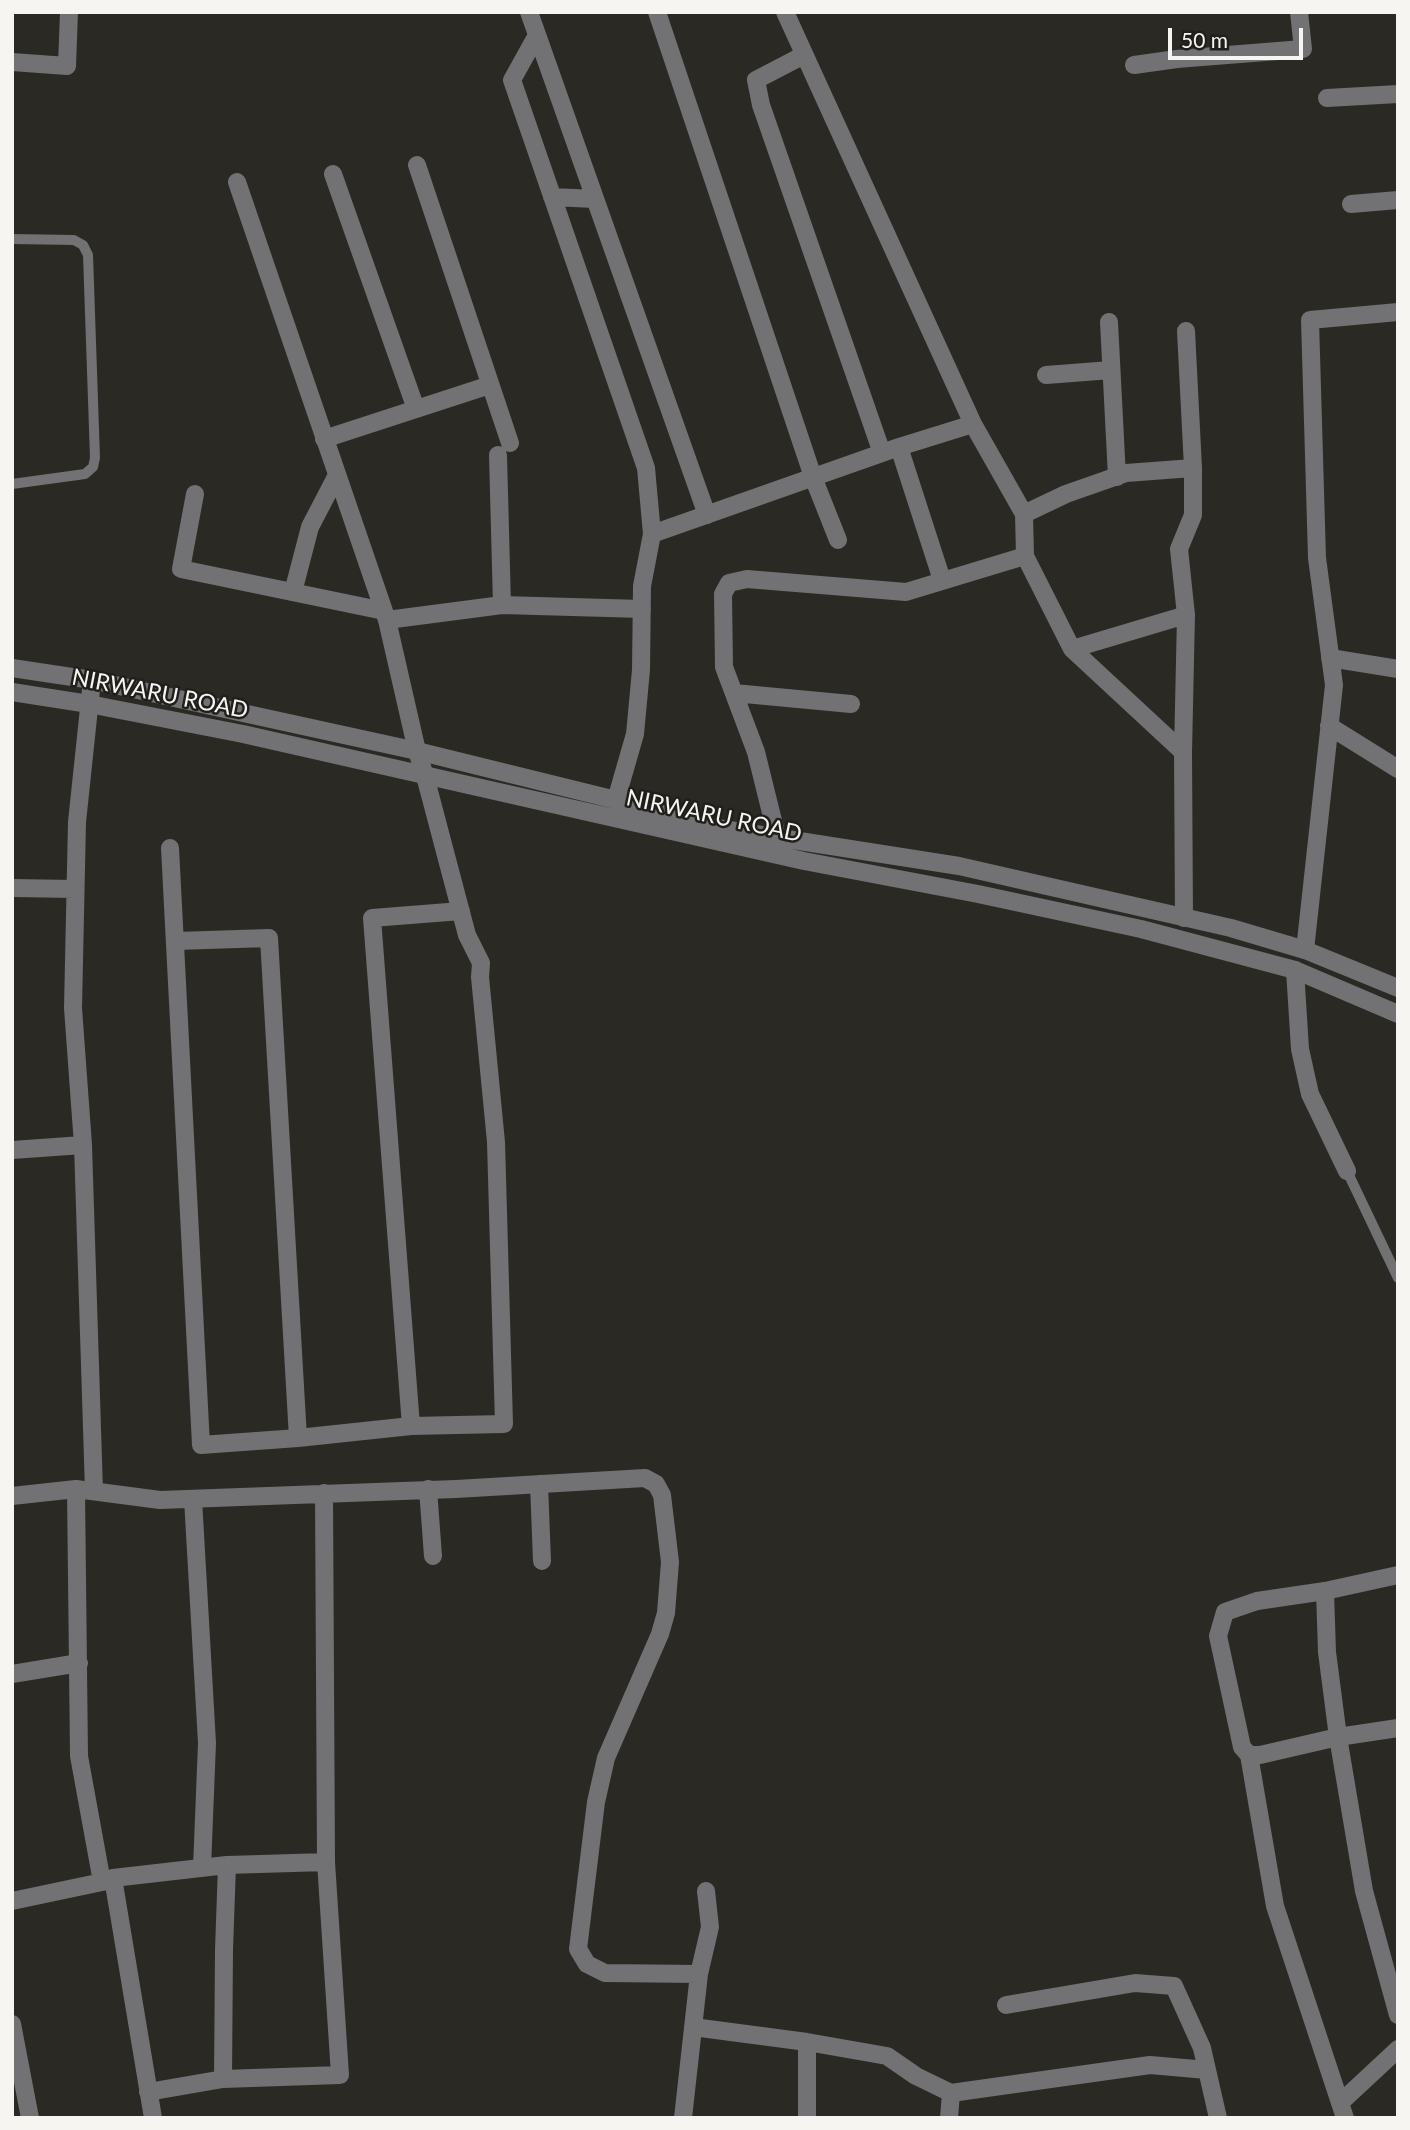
<!DOCTYPE html>
<html>
<head>
<meta charset="utf-8">
<style>
	body { margin:0 }
	#map { position:relative; width:1410px; height:2130px; overflow:hidden; background:#2b2924; font-family:Lato,sans-serif }
	canvas { display:block }
	.frame { position:absolute; inset:0; border:14px solid #f6f5f2; pointer-events:none }
	.scale { position:absolute; left:1168px; top:28px; width:135px; height:32px; box-sizing:border-box; border:4px solid #f6f5f2; border-top:0; padding-left:9px; font-size:21px; line-height:24px; white-space:nowrap; color:#f6f5f2; -webkit-text-stroke:5px #211f1b; paint-order:stroke }
</style>
</head>
<body>
<div id="map">
<canvas width="1410" height="2130"></canvas>
<div class="frame"></div>
<div class="scale">50 m</div>
</div>
<script>
const ctx = document.querySelector('canvas').getContext('2d');
ctx.lineJoin = 'round';
function strokePath(path, color, width, dash) { ctx.strokeStyle = color; ctx.lineWidth = width; ctx.lineCap = dash ? 'butt' : 'round'; ctx.setLineDash(dash || []); ctx.stroke(path); }
function write(font, color, halo, rows, align = 'center') {
  ctx.font = font + ' Lato,sans-serif'; ctx.lineWidth = 5; ctx.setLineDash([]); ctx.textBaseline = 'middle'; ctx.strokeStyle = halo; ctx.fillStyle = color; for (const [text, x, y, turn = 0] of rows) {
    ctx.save(); ctx.translate(x, y); ctx.rotate((+turn || 0) * Math.PI / 180); ctx.textAlign = isNaN(turn) ? turn : align; if (halo) ctx.strokeText(text, 0, 0); ctx.fillText(text, 0, 0); ctx.restore();
  }
}
const service = new Path2D(`
	M12 239 74 240 83 245 88 255 95 458 93 467 85 474 12 484
	M1347 1171 1398 1278`);
const minor = new Path2D(`
	M529 12 707 515
	M657 12 813 477 838 540
	M537 35 512 80 646 468 652 534
	M804 55 756 80 761 105 882 453
	M12 62 67 66 69 12
	M1134 65 1177 59 1303 49 1299 12
	M1327 98 1398 94
	M417 165 510 443
	M333 174 416 409
	M552 197 595 199
	M1351 204 1398 200
	M1109 322 1117 477
	M1046 375 1111 370
	M973 424 1024 514 1025 556 1072 649 1186 615
	M324 439 490 385
	M899 447 942 580
	M498 455 502 605
	M195 494 181 569 384 611
	M1024 514 1066 494 1126 473 1193 468
	M293 592 310 527 337 475
	M387 620 502 605 642 609
	M1072 649 1183 752
	M1330 658 1398 669
	M734 693 851 704
	M1329 726 1398 769
	M616 800 635 734 641 670 642 586 652 534 899 447 973 424 785 12
	M777 837 756 752 724 667 723 594 729 583 747 579 906 592 1025 556
	M170 848 201 1445 298 1438 411 1426 504 1424 496 1142 480 977 481 963 467 935 425 776 417 751 387 620 237 182
	M12 888 75 889
	M1184 918 1183 752 1186 615 1179 549 1193 515V468L1186 331
	M176 941 269 938 298 1438
	M1305 950 1334 685 1317 558 1310 320 1398 312
	M1295 970 1300 1049 1310 1094 1347 1171
	M83 1145 73 1008 77 822 92 680
	M12 1150 83 1145 94 1491
	M411 1426 372 918 461 911
	M539 1484 542 1561
	M76 1489 79 1756 102 1882
	M428 1489 433 1556
	M12 1496 76 1489 160 1500 456 1489 645 1478 656 1484 662 1495 670 1562 666 1613 660 1634 606 1758 596 1802 578 1949 587 1964 605 1973 699 1974
	M193 1499 207 1743 202 1868
	M1398 1575 1325 1591 1257 1601 1225 1612 1218 1636 1242 1747 1249 1755H1260L1338 1737 1398 1728
	M1325 1591 1327 1652 1338 1737 1364 1891 1398 2015
	M12 1674 79 1663
	M1249 1755 1275 1906 1345 2118
	M227 1865 326 1862
	M113 1878 153 2118
	M12 1901 102 1882 113 1878 227 1865 224 1950 223 2079 340 2075 326 1862 324 1493
	M1006 2005 1135 1983 1174 1986 1202 2048 1218 2118
	M12 2024 30 2118
	M693 2027 807 2042 887 2056 916 2076 951 2093 1150 2065 1207 2070
	M807 2042V2118
	M148 2092 223 2079
	M1340 2103 1398 2049
	M683 2118 699 1974 710 1927 706 1891
	M949 2118 951 2093`);
const tertiary = new Path2D(`
	M12 668 92 680 417 751 616 800 710 827 959 866 1231 928 1305 950 1398 988
	M12 692 89 704 243 734 804 861 978 894 1141 929 1295 970 1398 1014`);
const streetNames = [
	["NIRWARU ROAD",160,694,11],
	["NIRWARU ROAD",714,816,12]
];
strokePath(service, '#727173', 10);
strokePath(minor, '#727173', 18);
strokePath(tertiary, '#727173', 18);
write('23px', '#f6f5f2', '#211f1b', streetNames);
</script>
</body>
</html>
